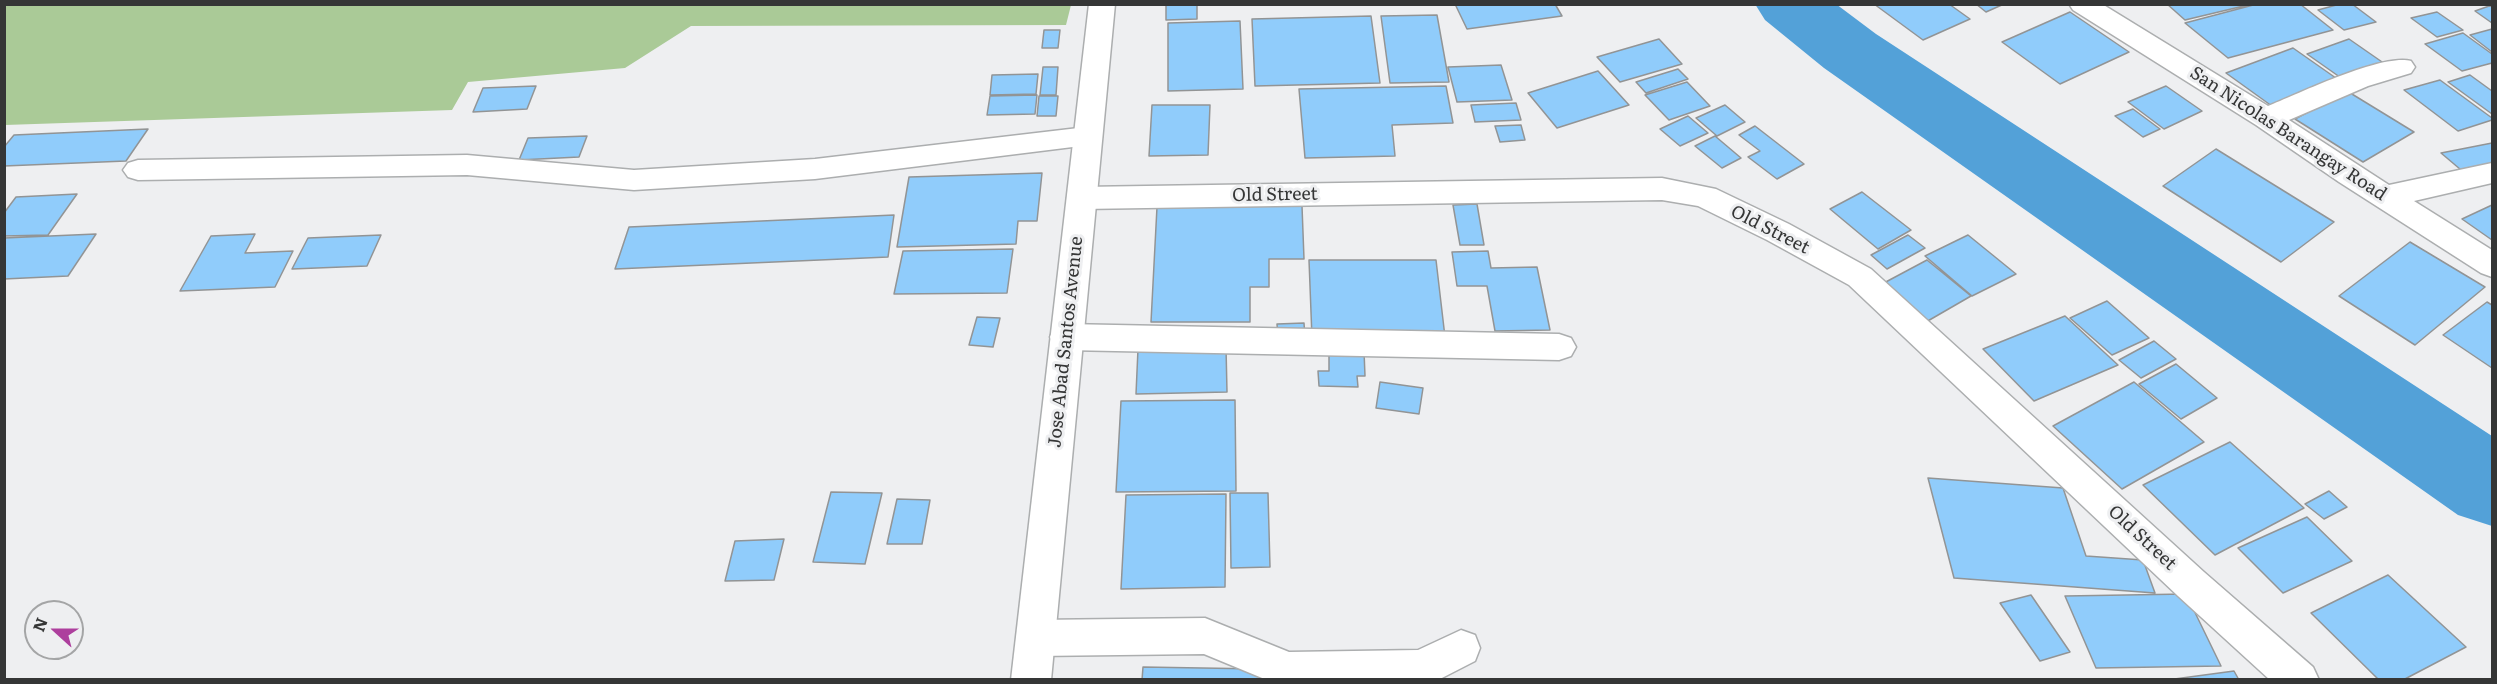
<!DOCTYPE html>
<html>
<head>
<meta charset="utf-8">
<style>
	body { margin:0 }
	#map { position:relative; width:2497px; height:684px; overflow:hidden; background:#eeeff1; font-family:Literata,serif }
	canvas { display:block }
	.frame { position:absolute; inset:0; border:6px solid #353636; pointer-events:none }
	.north { position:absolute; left:24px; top:600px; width:60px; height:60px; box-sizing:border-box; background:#eeeff1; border:2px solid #a4a5a6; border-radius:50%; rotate:291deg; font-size:16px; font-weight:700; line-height:24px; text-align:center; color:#353636 }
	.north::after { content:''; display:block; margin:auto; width:21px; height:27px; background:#ad3f9d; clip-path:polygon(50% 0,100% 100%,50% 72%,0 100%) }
</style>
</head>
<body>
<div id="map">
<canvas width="2497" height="684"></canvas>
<div class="frame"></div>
<div class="north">N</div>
</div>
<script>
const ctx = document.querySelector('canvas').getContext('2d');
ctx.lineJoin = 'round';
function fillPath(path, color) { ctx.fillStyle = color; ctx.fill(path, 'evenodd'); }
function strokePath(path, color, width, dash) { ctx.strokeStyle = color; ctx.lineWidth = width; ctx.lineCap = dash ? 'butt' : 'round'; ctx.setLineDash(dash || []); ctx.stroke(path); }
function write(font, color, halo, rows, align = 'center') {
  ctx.font = font + ' Literata,serif'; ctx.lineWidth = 6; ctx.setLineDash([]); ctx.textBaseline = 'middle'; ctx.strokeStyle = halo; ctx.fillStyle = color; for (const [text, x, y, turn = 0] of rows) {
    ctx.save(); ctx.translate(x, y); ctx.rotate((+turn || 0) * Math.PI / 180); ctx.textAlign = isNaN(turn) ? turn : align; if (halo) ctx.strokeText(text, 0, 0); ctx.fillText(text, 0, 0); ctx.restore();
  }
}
const green = new Path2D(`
	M4 5 5 4 1071 5 1066 25 691 26 625 68 468 82 452 110 5 125Z`);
const river = new Path2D(`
	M1755 4H1836L1876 34 2492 436V526L2458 515 1824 68 1765 20Z`);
const building = new Path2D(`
	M1166 4H1197V19L1166 20Z
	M1455 4H1555L1562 16 1467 29Z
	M1874 4H1949L1970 19 1923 40Z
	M1976 4H2004L1986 12Z
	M2167 4H2252L2185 20Z
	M2257 4H2300L2333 30 2228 58 2185 23Z
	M2340 4H2352L2376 22 2344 30 2318 10Z
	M2492 5V23L2475 11Z
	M2070 12 2129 52 2060 84 2002 42Z
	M2437 12 2463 30 2437 37 2411 18Z
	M1437 15 1449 82 1390 83 1381 16Z
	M1371 16 1380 83 1255 86 1252 19Z
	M1240 21 1243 89 1168 91V23Z
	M2492 29V52L2470 35Z
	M1044 30H1060L1058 48H1042Z
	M2463 33 2492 54V63L2462 71 2425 44Z
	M1659 39 1682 64 1620 82 1597 57Z
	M2349 39 2385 64 2344 80 2307 54Z
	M2293 48 2343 83 2276 109 2226 73Z
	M1501 65 1512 100 1457 102 1448 67Z
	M1043 67H1058L1056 95H1040Z
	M1678 69 1688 79 1646 93 1636 82Z
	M1598 71 1629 105 1557 128 1528 93Z
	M1038 74 1036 94 990 95 992 75Z
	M2470 75 2492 91V114L2448 82Z
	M2440 80 2492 118V120L2458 131 2404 90Z
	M1687 82 1710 106 1669 120 1645 95Z
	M536 86 527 109 473 112 483 88Z
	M1446 86 1453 123 1392 125 1395 156 1305 158 1299 89Z
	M2166 86 2202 111 2164 129 2128 102Z
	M2347 91 2414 132 2363 162 2295 119Z
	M1037 95 1035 114 987 115 990 96Z
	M1039 96H1058L1056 116H1037Z
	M1516 103 1521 120 1475 122 1471 105Z
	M1152 105H1210L1208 155 1149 156Z
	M1725 105 1745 122 1717 136 1696 118Z
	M2133 109 2160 129 2143 137 2115 116Z
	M1688 116 1708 133 1680 146 1660 129Z
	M1521 125 1525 140 1500 142 1495 126Z
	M1755 126 1804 164 1777 179 1748 157 1760 151 1739 135Z
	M148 129 126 161 4 166V147L14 135Z
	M587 136 579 157 519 160 528 138Z
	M1715 136 1741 158 1722 168 1695 146Z
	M2492 143V171L2467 175 2441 153Z
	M2216 149 2334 222 2281 262 2163 186Z
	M1042 173 1037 221H1018L1016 244 897 247 909 177Z
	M1862 192 1911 230 1878 249 1830 209Z
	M77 194 48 235 4 236V213L16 197Z
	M1477 204 1484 245H1460L1453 205Z
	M2492 205V240L2462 219Z
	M1302 206 1304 259H1269V287H1250V322H1151L1157 207Z
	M894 215 888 257 615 269 629 227Z
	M96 234 68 276 4 279V238Z
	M255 234 245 253 293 251 275 287 180 291 211 236Z
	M381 235 367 266 292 269 308 238Z
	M1908 235 1925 248 1887 269 1871 255Z
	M1968 235 2016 274 1972 296 1925 256Z
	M2410 242 2485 287 2415 345 2339 296Z
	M1013 249 1007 293 894 294 903 251Z
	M1488 251 1491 268 1537 267 1550 330 1495 331 1487 286H1457L1452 252Z
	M1309 260H1436L1445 337 1312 338Z
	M1927 260 1971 296 1926 322 1882 284Z
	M2107 301 2149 338 2112 355 2070 318Z
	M2487 302 2492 305V368L2443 335Z
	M2065 316 2118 365 2034 401 1983 349Z
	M977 317 1000 318 993 347 969 345Z
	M1304 323 1305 338 1278 337 1277 324Z
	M2154 341 2176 359 2141 378 2119 360Z
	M1226 347 1227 392 1136 394 1138 349Z
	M1329 350 1364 351 1365 376H1357L1358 387 1319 386 1318 371H1329Z
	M2176 364 2217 398 2181 419 2139 384Z
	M1380 382 1423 388 1419 414 1376 408Z
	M2134 382 2204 442 2122 489 2053 426Z
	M1235 400 1236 491 1116 492 1121 401Z
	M2230 442 2304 508 2215 555 2143 485Z
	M1928 478 2063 488 2086 556 2143 560 2155 593 1954 578Z
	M2329 491 2347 507 2324 519 2305 504Z
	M831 492 882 493 865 564 813 562Z
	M1230 493H1268L1270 567 1231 568Z
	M1226 494 1225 587 1121 589 1126 495Z
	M897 499 930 500 922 544H887Z
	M2307 517 2352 561 2283 593 2238 548Z
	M784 539 774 580 725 581 735 541Z
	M2388 575 2466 647 2403 680H2379L2311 613Z
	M2186 594 2221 666 2096 668 2065 596Z
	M2031 595 2070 652 2040 661 2000 603Z
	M1143 667 1261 669V680H1142Z
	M2234 671 2239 680H2167Z`);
const minor = new Path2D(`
	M2069 4H2102L2268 106C2298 94 2382 53 2411 61L2415 67 2411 73 2368 86 2289 120 2389 185 2492 163V183L2414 201 2492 250V277L2481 273 2339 182 2256 125 2073 10Z
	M1087 127 1097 130 1102 137 1097 144 815 179 634 190 467 175 138 180 128 177 123 170 128 163 138 160 467 155 634 170 815 159Z
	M1662 178 1716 189 1789 224 1871 269 2204 572 2313 667 2319 680H2270L2178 596 1849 285 1767 240 1698 206 1662 200 1082 209 1071 206 1067 198 1071 190 1082 187Z
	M1066 324 1559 334 1571 338 1576 347 1571 356 1559 360 1066 350 1054 346 1050 337 1054 328Z
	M1205 618 1289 652 1418 650 1461 630 1475 635 1480 648 1475 661 1438 680H1267L1204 654 1036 656 1022 651 1017 638 1022 625 1036 620Z`);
const highway = new Path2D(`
	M1089 4H1115L1051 680H1011Z`);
const streetNames = [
	["San Nicolas Barangay Road",2288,134,33],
	["Old Street",1275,195,-1],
	["Old Street",1770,230,27],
	["Jose Abad Santos Avenue",1066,342,-84],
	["Old Street",2142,538,43]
];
fillPath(green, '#aaca97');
fillPath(river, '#53a1d8');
fillPath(building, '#90ccfb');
strokePath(building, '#929495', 1.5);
strokePath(minor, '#acaeaf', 3);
strokePath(highway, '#acaeaf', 3);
fillPath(minor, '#fff');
fillPath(highway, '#fff');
write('18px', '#353636', '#eeeff1', streetNames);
</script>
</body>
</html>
